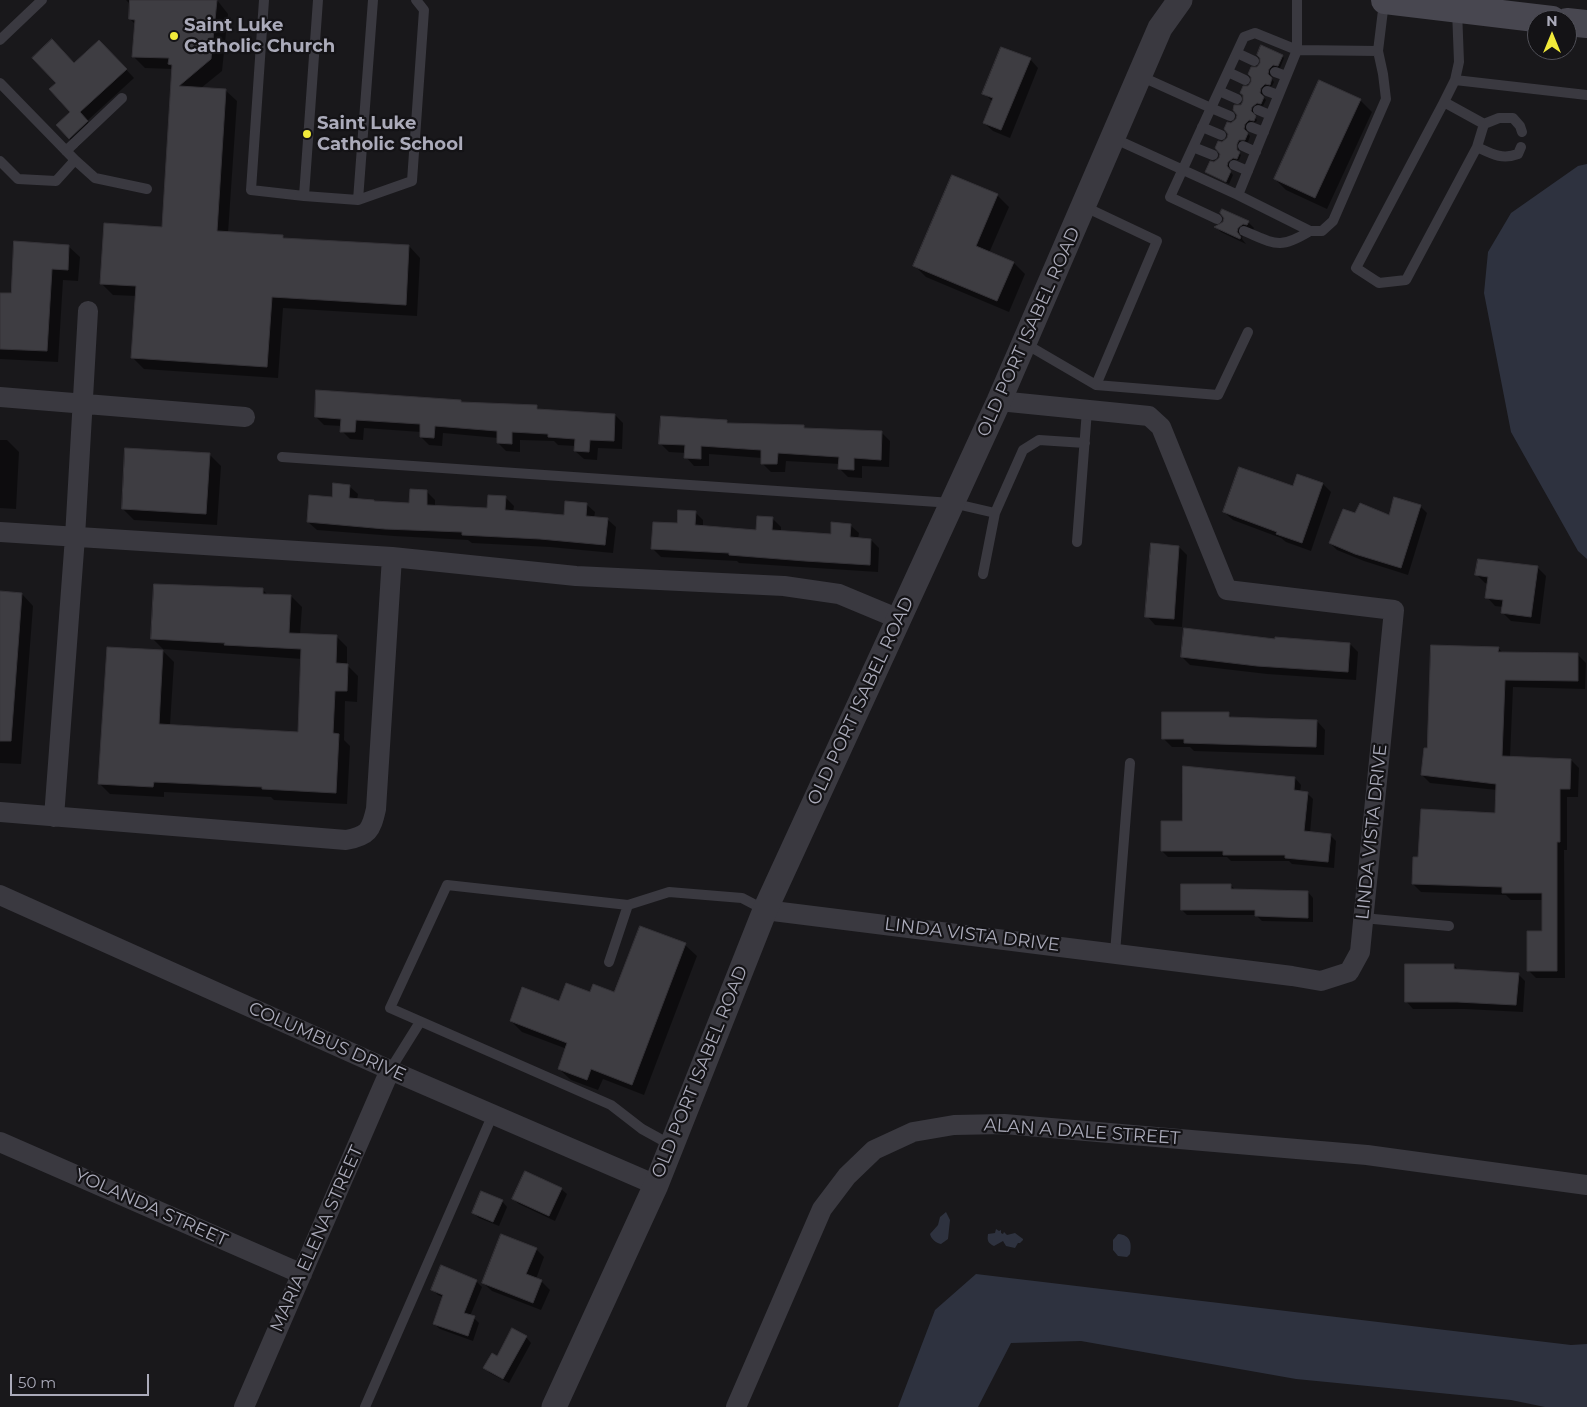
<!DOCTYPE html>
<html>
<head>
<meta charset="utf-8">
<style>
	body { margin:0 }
	#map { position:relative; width:1587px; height:1407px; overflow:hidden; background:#19181b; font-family:Montserrat,sans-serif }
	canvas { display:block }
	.north { position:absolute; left:1527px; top:10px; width:50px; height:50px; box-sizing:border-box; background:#141316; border:1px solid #505058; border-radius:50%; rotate:0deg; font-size:14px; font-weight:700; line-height:20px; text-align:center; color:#ababba }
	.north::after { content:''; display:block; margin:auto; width:18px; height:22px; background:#f1ea3a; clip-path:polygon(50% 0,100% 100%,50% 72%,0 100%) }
	.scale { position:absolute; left:10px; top:1374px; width:139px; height:22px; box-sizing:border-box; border:2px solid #ababba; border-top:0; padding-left:6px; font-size:15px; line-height:18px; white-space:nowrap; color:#ababba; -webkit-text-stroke:4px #141316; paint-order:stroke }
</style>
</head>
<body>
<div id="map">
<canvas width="1587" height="1407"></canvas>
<div class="north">N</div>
<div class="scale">50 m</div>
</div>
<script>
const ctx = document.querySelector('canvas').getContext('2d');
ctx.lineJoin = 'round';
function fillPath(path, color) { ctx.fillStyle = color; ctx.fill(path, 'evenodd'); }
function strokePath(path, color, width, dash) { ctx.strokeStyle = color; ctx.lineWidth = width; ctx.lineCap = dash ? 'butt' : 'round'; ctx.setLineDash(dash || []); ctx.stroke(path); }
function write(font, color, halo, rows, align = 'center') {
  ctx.font = font + ' Montserrat,sans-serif'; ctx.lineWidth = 4.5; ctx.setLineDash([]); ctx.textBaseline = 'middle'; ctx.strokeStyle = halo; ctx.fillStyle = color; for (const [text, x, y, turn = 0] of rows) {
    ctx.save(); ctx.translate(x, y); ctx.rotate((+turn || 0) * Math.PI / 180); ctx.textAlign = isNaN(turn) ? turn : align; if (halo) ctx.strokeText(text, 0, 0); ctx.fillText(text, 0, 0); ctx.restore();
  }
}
const water = new Path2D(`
	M1587 164V559L1578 551 1511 432 1484 293 1488 252 1511 213 1578 166Z
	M946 1212 950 1220 948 1239 941 1244C936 1243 931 1239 930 1234L938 1225 940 1217Z
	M996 1229 999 1231 1001 1230V1233L1003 1234 1004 1232 1007 1235 1015 1233 1023 1239V1240L1020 1243H1018L1015 1248 1006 1246 1003 1241 994 1246C988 1243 987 1241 988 1234L995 1233Z
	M1118 1234C1131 1235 1132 1244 1130 1254L1127 1257 1118 1256 1113 1250V1240Z
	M976 1274 1571 1345 1587 1344V1407H1545L1511 1400 1296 1379 1081 1341 1011 1343 978 1407H898L935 1310Z`);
const shadow = new Path2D(`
	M126 0H217L228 14 222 71 201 88 225 90 237 101 228 233 283 236 286 239 409 246 420 258 417 316 283 308 278 378 144 369 133 358 137 296 113 295 102 284 163 228 173 69 145 68 134 57 136 25 130 19 131 5Z
	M108 50 134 78 87 121 95 130 78 147 69 138 72 112Z
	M1282 56 1284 58 1280 68 1276 67 1271 72 1270 77 1274 82 1272 86H1268L1263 91 1262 96 1266 100 1263 106 1259 105 1254 109 1253 115 1257 120 1256 122H1252L1247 127 1246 132 1250 136 1248 142H1242L1238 146 1239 153 1241 155 1239 160H1235L1230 164 1229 170 1233 175 1229 184 1209 174 1206 172 1220 159 1223 143 1228 139 1232 124 1237 120 1241 106 1258 68Z
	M1030 59 1038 68 1010 138 993 131 984 123 993 102 984 93Z
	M1360 100 1372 112 1327 209 1286 190 1275 179Z
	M997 195 1009 207 989 253 1014 263 1025 274 1009 312 926 277 915 266Z
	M1225 218 1248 222 1254 228 1253 230 1243 233 1242 239 1246 244 1221 232 1216 227 1224 223Z
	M68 246 80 257 78 281 63 280 58 362 0 359V293H12Z
	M460 401 463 403 537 407 540 410 615 415 623 423 622 449 598 448 597 460 584 459 575 451 576 446 558 445 554 441 520 440V452L506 451 498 443V438L443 433 442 446 429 445 421 437V432L364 428 363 440 350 439 342 431V426L324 425 316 417Z
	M727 421 730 424 803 427 806 430 881 432 890 441 889 467 862 466V478L848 477 839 468 840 464 786 461 785 472H771L762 463V458L709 454V466H694L686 457V453L669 452 660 443Z
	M0 440H7L19 452 16 509 0 508Z
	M209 454 221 466 217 525 134 520 123 509Z
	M1323 484 1331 492 1311 551 1286 542 1281 538 1233 520 1224 512 1293 488Z
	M349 486 358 494 357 500 375 503 410 504 427 492 435 500V506L488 509 505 497 514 506 513 512 565 516 586 504 595 512 594 518 607 519 616 527 613 553 550 547 472 543 468 540 394 536 317 530 308 522 333 498Z
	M1420 506 1427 513 1408 575 1364 561 1337 550 1330 543 1356 515 1390 517Z
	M695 512 703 520V527L757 531 772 518 781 527V532L832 536 850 525 859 533 858 539 871 540 879 548 878 572 739 563 737 561 661 557 653 549 678 524Z
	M1179 547 1187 555 1182 627 1155 625 1147 616Z
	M1537 567 1546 576 1540 624 1511 621 1503 613V607L1495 606 1487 597 1488 584 1485 583 1477 575Z
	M263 590 268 595 291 596 302 607 300 635 336 636 347 647V665L358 676 357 702 345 701 344 740 350 746 347 804 274 800 271 797 164 792V797L110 794 99 783 163 651 174 662 170 725 299 733 302 659 163 649 152 638Z
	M0 593 22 594 33 606 21 764 0 763Z
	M1276 640 1350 644 1358 652 1356 680 1267 674 1190 665 1182 657Z
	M1498 648 1503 653 1578 655 1586 663 1585 689 1513 687 1510 758 1571 760 1579 768 1578 797H1567V850H1564L1565 978H1536L1528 970 1544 932V900H1511L1506 895 1421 892 1413 884 1419 858 1496 814 1497 790 1430 783 1422 775 1428 750Z
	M1228 713 1233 719 1317 721 1325 730 1324 755 1194 751 1190 747H1172L1163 738Z
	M1295 778 1301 785 1300 792 1307 793 1313 799 1310 833 1330 835 1336 841 1334 868 1292 864 1289 861H1231L1227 857H1168L1162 851 1183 822Z
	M1230 885 1236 890 1308 892 1313 898V922L1262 921 1256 915H1187L1182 910Z
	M640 928 685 945 697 956 644 1095 603 1079 598 1090 571 1080 559 1069 567 1049 522 1032 511 1021 560 1003 591 994H615Z
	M1454 965 1459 971 1518 974 1525 981 1523 1012 1465 1009H1413L1406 1001Z
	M561 1189 567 1194 555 1221 519 1204 513 1199Z
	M502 1201 507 1207 499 1226 479 1218 473 1213Z
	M536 1249 544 1257 536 1279 541 1281 550 1290 541 1310 492 1291 483 1283Z
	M442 1267 477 1282 482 1287 470 1316 474 1318 479 1323 473 1341 440 1329 434 1324 443 1297 438 1295 432 1289Z
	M526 1337 531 1343 509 1383 490 1373 485 1368Z`);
const building = new Path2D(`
	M130 0H217L211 59 179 86 226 89 217 231 283 235V238L409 245 406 305 272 297 267 367 131 358 136 286 100 284 104 223 162 227 172 65 168 64 169 58 132 57 135 20 129 19Z
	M52 39 74 63 99 40 127 69 80 112 88 121 69 139 56 125 70 112 49 89 56 83 32 58Z
	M1261 45 1283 55 1278 66 1273 65 1269 69 1268 74 1272 78 1270 85 1265 84 1261 88 1260 93 1264 97 1261 104 1257 103 1252 107 1251 111 1256 116 1254 121 1249 120 1245 124 1244 129 1248 133 1245 140H1239L1237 144V150L1240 152 1237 159 1233 158 1228 162 1227 166 1231 171 1226 182 1205 172 1210 161 1214 162 1219 158 1220 154 1215 148 1218 141 1222 142 1227 138 1228 134 1224 129 1227 122 1231 123 1236 119 1237 115 1233 110 1234 105H1241L1243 101V95L1240 93 1243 86H1248L1251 82V77L1248 74 1251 67H1257L1260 63V58L1257 55Z
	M1001 47 1031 58 1001 130 983 123 993 98 982 94Z
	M1319 80 1361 99 1315 198 1274 179Z
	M952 175 998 194 976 246 1014 262 997 301 913 266Z
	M1222 209 1249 221 1247 225 1243 224 1238 228 1237 232 1241 237 1240 239 1214 227 1223 222 1224 218 1220 213Z
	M14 241 69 245 68 270 52 269 47 351 0 349V293H11Z
	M316 390 461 400V402L537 405V409L615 414 614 441 590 440 589 452 574 451 575 439 548 437V434L512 432V444L497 443V431L435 426 434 438 420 437V424L356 420 355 432H340L341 419 315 417Z
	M661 416 727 420V423L804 425V428L882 431 881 460 854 458V470L838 469 839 457 778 453 777 464H761V450L701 446V459L684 458 685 445 659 444Z
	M125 448 210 453 206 514 122 509Z
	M1239 467 1293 486 1297 474 1323 483 1302 543 1276 534 1277 532 1223 512Z
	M333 483 350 485 349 498 374 500V501L409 503 410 489 427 490V505L487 508 488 495 506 496 505 510 564 515 565 501 587 503 586 516 608 518 605 545 540 539 462 535V532L385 529 307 522 309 495 332 497Z
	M1394 497 1421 505 1401 568 1355 554 1329 543 1343 509 1355 513 1360 503 1389 515Z
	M678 510 696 511 695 525 756 530 757 516 773 517 772 530 831 534V522L851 524 850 537 871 539 870 565 805 561 729 555V553L651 549 653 522 677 523Z
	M1151 543 1179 546 1174 619 1145 617Z
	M1478 559 1538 566 1531 617 1501 613 1503 600 1485 598 1488 577 1475 575Z
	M154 584 263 588V594L291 595 289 633 337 635 336 663 348 664 347 691H335L333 733 339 734 336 793 262 789V787L154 782 153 787 98 784 107 647 163 650 159 724 298 732 301 649 224 645 225 643 151 639Z
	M0 591 22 593 11 741H0Z
	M1184 628 1275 639V637L1350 643 1348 672 1257 666 1181 657Z
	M1431 645 1499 647 1498 652 1578 653V681L1505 680 1502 756 1571 759 1570 789H1560V842H1557V971H1527V931H1542V893H1502V887L1412 884 1413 857H1418L1421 809 1495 813 1496 784 1421 775 1424 748H1427Z
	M1162 712H1229V717L1317 720 1316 747 1184 743V739H1162Z
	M1183 766 1295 777 1294 790 1308 792 1304 831 1331 834 1328 862 1285 858V855H1223V851H1161V821H1182Z
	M1181 884H1231V889L1308 891V918L1255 916V910H1181Z
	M640 926 686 943 632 1085 591 1069 587 1080 558 1069 567 1043 510 1021 522 987 559 1001 566 983 590 992 593 984 614 992Z
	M1405 964H1454V969L1519 973 1516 1005 1457 1002H1405Z
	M525 1171 562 1188 549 1216 512 1199Z
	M481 1191 503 1200 493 1222 472 1213Z
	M501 1234 537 1248 526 1274 542 1280 533 1303 482 1283Z
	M441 1265 477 1280 464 1313 475 1316 468 1336 433 1324 443 1295 431 1290Z
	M512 1328 527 1336 503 1379 483 1368 492 1353 497 1356Z`);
const service = new Path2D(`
	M264 0 251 190 304 196 318 0
	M1457 10 1459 62 1455 80 1587 95
	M0 40 42 0
	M1237 53 1254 61
	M1228 72 1245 80
	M1275 72 1286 76
	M1140 76 1211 108 1244 37 1255 33 1297 50V0
	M0 83 75 160 56 181 18 179 0 161
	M1219 91 1237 99
	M1267 91 1278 95
	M1444 102 1484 124 1477 147 1406 280 1379 283 1356 268 1444 102 1455 80
	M1258 110 1270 115
	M1484 124 1499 118H1513L1520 126 1522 132
	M1202 127 1221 135
	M1251 127 1264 132
	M1113 138 1238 195 1310 231H1322L1333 221 1386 99 1383 74 1378 51 1384 2
	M1243 146 1256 152
	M1193 147 1213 155
	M1477 147C1492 154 1502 160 1518 154L1521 147
	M66 151 122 98
	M75 160 95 178 147 189
	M1234 165 1248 171
	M1238 195 1297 50 1378 51
	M304 196 358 200 373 0
	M358 200 412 181 424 10 416 0
	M1083 206 1157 241 1096 385
	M1217 219 1170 197 1211 108 1230 116
	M1244 231C1275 244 1279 250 1310 231
	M1024 343 1096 385 1218 395 1248 332
	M282 457 952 503 995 513
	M1077 542 1087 410
	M983 574 995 513 1023 450 1039 440 1085 443
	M628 905 447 885 390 1008 611 1105 642 1129 671 1145
	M1363 918 1449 926
	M1115 953 1130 763
	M609 962 628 905 669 892 742 898 765 910
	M390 1070 420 1022
	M365 1407 493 1114`);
const minor = new Path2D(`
	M0 397 245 417
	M0 532 392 557 576 576 784 586 839 594 899 619
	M0 812 346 840C368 836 371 831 376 809L392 557
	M54 817 75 537 88 311
	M0 895 390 1070 656 1185
	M765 910 1292 976 1321 981 1349 972 1360 952 1394 610 1227 590 1161 427 1149 416 999 401
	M0 1142 302 1274
	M244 1407 390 1070
	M736 1407 822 1209 847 1176 874 1150 913 1132 954 1125 1004 1124 1367 1155 1587 1185`);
const tertiary = new Path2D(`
	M554 1407 656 1185 765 910 999 401 1160 28 1180 0`);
const secondary = new Path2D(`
	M1385 0 1552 20
	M1567 22 1587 24`);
const markers = [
	[174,36,5,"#f1ea3a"],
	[307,134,5,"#f1ea3a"]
];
const poiNames = [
	["Saint Luke",184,26],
	["Catholic Church",184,47],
	["Saint Luke",317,124],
	["Catholic School",317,145]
];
const streetNames = [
	["OLD PORT ISABEL ROAD",1029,332,-66],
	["OLD PORT ISABEL ROAD",861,701,-65],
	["LINDA VISTA DRIVE",1372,832,-84],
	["LINDA VISTA DRIVE",972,935,7],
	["COLUMBUS DRIVE",327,1042,24],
	["OLD PORT ISABEL ROAD",700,1072,-68],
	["ALAN A DALE STREET",1082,1132,4],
	["YOLANDA STREET",151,1208,24],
	["MARIA ELENA STREET",317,1239,-66]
];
fillPath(water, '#2e323f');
fillPath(shadow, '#0007');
fillPath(building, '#3e3d42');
strokePath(building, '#343237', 1);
strokePath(service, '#3a3940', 10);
strokePath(minor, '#3a3940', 20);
strokePath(tertiary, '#3a3940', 25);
strokePath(secondary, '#484750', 28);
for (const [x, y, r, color] of markers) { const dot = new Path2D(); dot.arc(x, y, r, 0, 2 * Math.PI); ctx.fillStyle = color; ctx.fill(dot); strokePath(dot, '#141316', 2); }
write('bold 18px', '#ababba', '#141316', poiNames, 'left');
write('18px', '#ababba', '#141316', streetNames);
</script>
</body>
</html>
